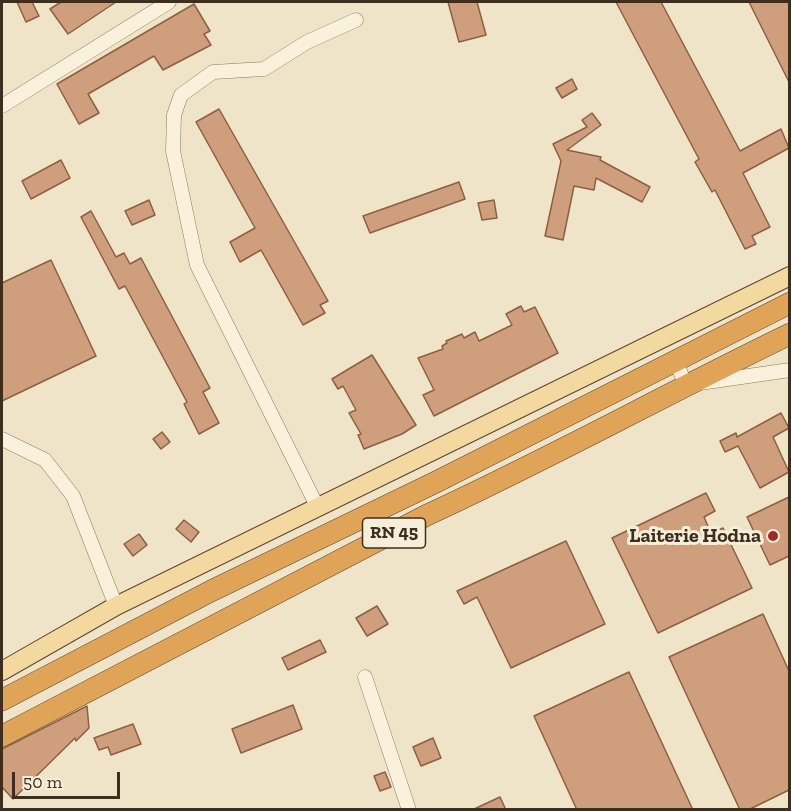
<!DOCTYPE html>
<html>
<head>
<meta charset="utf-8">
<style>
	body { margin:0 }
	#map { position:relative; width:791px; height:811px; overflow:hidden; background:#f0e4c8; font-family:"Zilla Slab",serif }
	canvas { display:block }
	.frame { position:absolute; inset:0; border:3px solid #3d2e20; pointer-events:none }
	.scale { position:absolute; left:12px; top:772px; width:108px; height:27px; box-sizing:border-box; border:3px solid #3d2e20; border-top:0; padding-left:8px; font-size:18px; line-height:21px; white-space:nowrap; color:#3d2e20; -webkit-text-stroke:4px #f7eed8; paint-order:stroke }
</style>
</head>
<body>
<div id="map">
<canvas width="791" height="811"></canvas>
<div class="frame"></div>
<div class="scale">50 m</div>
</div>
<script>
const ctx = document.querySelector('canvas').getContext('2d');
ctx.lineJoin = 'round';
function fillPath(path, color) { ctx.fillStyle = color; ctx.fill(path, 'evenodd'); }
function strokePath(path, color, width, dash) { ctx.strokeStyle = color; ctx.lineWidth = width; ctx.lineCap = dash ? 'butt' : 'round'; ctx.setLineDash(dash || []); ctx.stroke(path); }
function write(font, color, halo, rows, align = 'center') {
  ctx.font = font + ' "Zilla Slab",serif'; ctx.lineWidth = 6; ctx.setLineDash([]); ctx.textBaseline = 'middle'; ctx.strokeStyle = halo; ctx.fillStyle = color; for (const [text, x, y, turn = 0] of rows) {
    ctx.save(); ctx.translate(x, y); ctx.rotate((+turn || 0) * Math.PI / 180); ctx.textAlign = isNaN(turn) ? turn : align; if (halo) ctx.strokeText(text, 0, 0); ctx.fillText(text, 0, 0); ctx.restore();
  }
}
const building = new Path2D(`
	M17 2H32L39 16 26 22Z
	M61 2H116L68 34 50 9Z
	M448 2H477L486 35 459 42Z
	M616 2H661L740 151 781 129 789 148 743 173 770 227 752 236 756 244 745 249 715 190 712 192 695 162 699 159Z
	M749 2H789V82Z
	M194 4 210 31 204 34 211 45 163 70 154 56 88 94 99 113 79 124 57 84Z
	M572 79 577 89 562 98 556 88Z
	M219 109 328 301 320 305 325 313 303 325 261 250 240 262 230 242 255 228 196 122Z
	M592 113 601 125 567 150 601 157 600 160 650 187 642 202 596 178 594 190 574 186 563 240 545 236 561 161 553 144 587 127 582 120Z
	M61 160 70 178 31 199 22 181Z
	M459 182 465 199 370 233 363 216Z
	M149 200 155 215 132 225 125 211Z
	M494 200 497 218 482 220 478 203Z
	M91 211 116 257 124 253 130 264 141 258 210 388 203 392 219 423 199 434 184 404 187 402 125 286 119 289 81 217Z
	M51 260 96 356 2 401V283Z
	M521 306 524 312 535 307 558 353 434 416 423 395 434 390 418 358 443 349 442 346 447 343 446 341 462 334 464 338 475 332 479 341 512 325 506 314Z
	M372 355 416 425 402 434 364 449 358 435 361 434 349 413 356 410 343 386 338 389 332 379Z
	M781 413 789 428 773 437 789 472 760 488 738 446 725 452 720 441 736 433 737 437Z
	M162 432 170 442 161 449 153 439Z
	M706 493 715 511 704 517 711 533 723 528 752 588 658 633 612 538Z
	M789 497V556L770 565 747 517Z
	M184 520 199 532 191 542 176 529Z
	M139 534 147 545 133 556 124 544Z
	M566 541 605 624 511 668 477 597 464 604 457 591Z
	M377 606 388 624 367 636 356 618Z
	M763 614 789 671V790L748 810H740L669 657Z
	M320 640 326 652 288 670 282 658Z
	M629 672 693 810H577L534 716Z
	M293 705 302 729 241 753 232 729Z
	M87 706 89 728 76 741 75 738 13 799 2 787V749Z
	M133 724 141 744 111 755 108 747 99 750 94 738Z
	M433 738 441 758 421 766 413 747Z
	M385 772 391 787 380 791 374 776Z
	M500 797 506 810H472Z`);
const minor = new Path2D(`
	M2 106 169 2
	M675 360 686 385 790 370
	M2 439 45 460 73 496 116 606
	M318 508 197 265 173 151 174 115 181 95 213 72 264 69 307 42 356 20
	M365 677 409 810`);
const major = new Path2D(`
	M2 671 116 606 790 276`);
const highway = new Path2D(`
	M2 700 211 591 436 482 790 303
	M2 736 427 515C549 459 668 393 790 334`);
const markers = [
	[773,536,6,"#9e2a2b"]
];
const shields = [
	[394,533,63]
];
const shieldNames = [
	["RN 45",394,533]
];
const poiNames = [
	["Laiterie Hodna",761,536]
];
fillPath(building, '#cf9f7d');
strokePath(building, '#8d5f41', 1.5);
strokePath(minor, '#8d765c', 15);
strokePath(major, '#5b4430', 20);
strokePath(highway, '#5b4430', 22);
strokePath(minor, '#faf1dc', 14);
strokePath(major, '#f3d9a0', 18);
strokePath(highway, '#e0a458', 21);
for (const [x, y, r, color] of markers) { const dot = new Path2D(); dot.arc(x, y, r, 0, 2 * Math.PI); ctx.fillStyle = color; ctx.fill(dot); strokePath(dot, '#f7eed8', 2); }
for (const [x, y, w] of shields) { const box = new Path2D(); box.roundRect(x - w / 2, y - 15, w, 30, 4.5); ctx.fillStyle = '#f7eed8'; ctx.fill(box); strokePath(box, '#3d2e20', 1.5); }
write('bold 18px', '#3d2e20', null, shieldNames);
write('bold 20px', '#3d2e20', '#f7eed8', poiNames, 'right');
</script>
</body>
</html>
